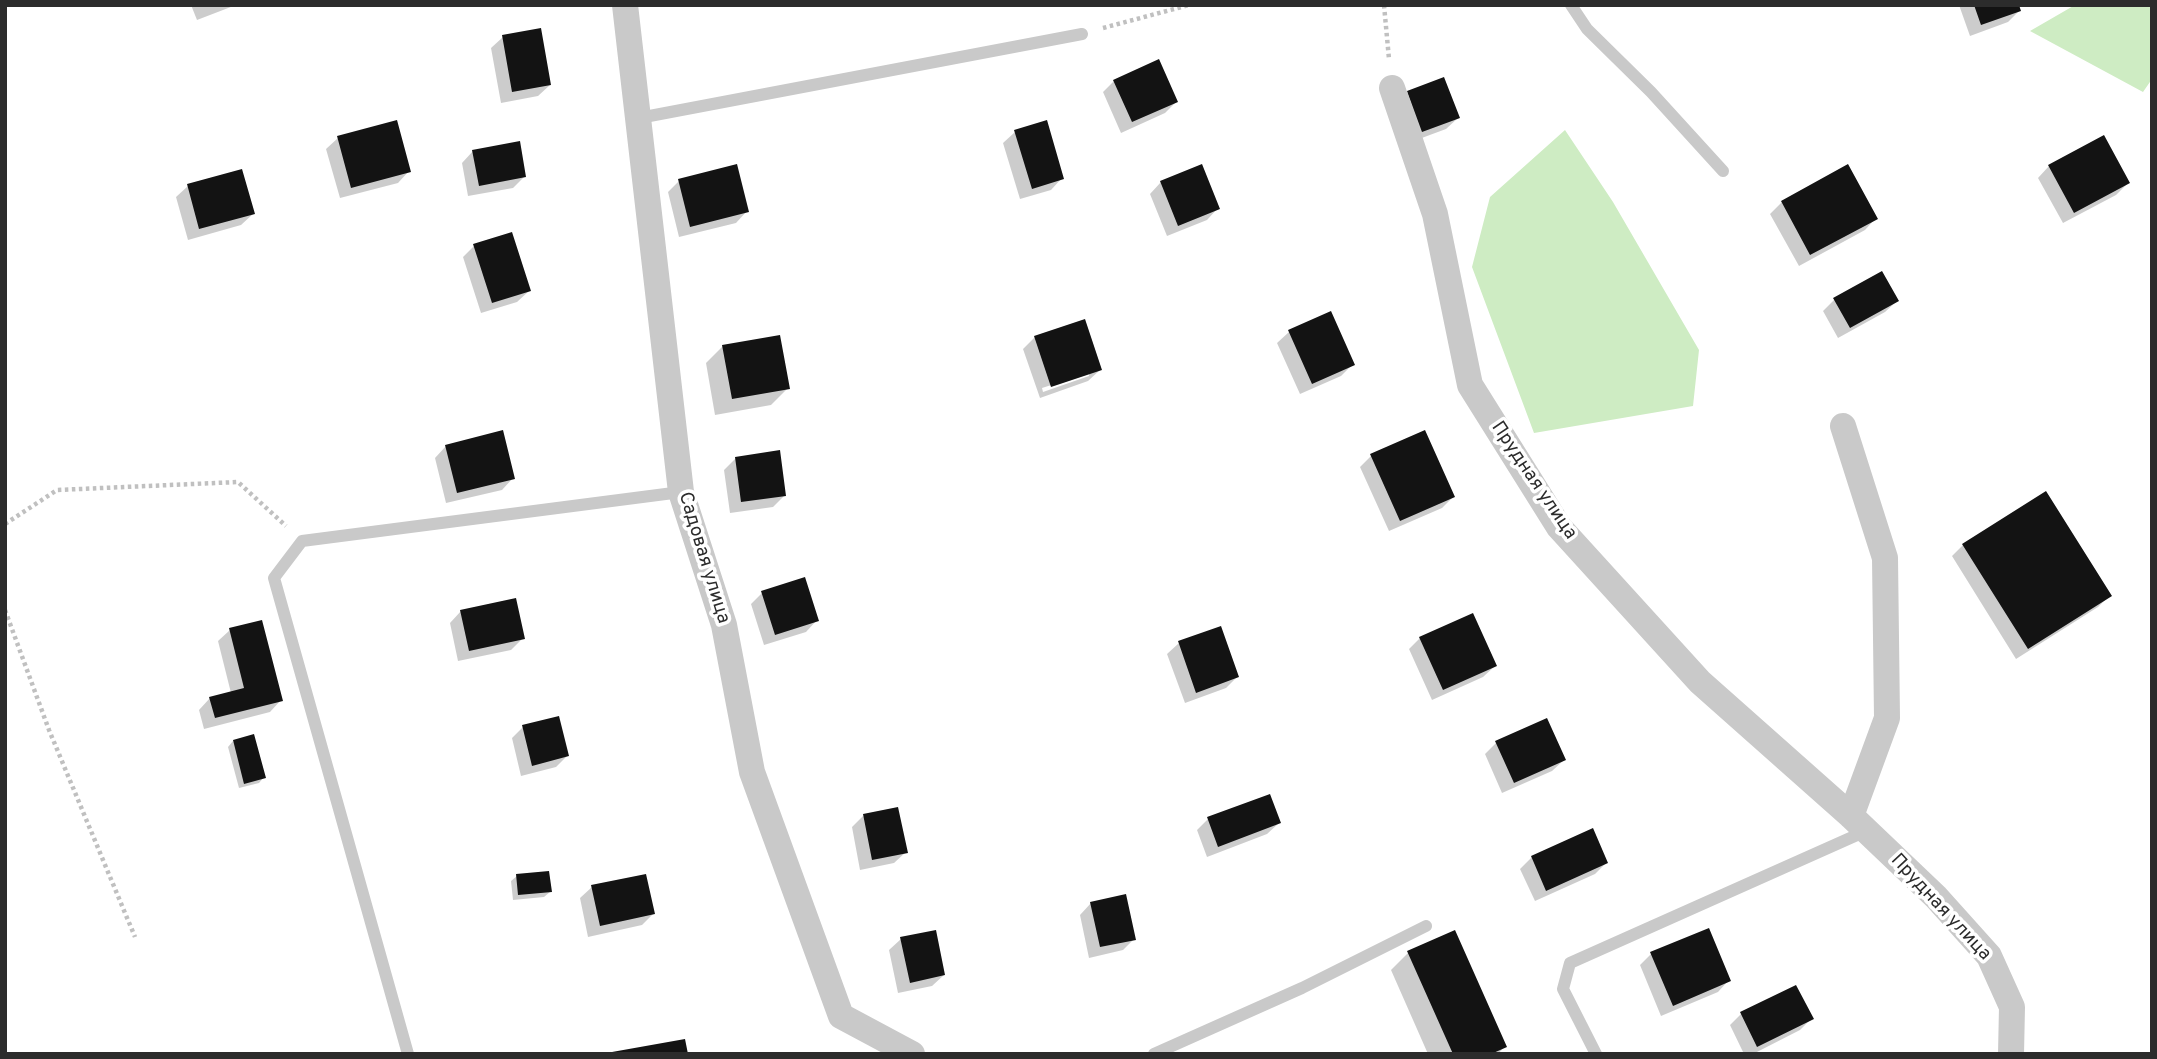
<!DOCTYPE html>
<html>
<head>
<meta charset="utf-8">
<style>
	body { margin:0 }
	#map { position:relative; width:2157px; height:1059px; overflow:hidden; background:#fff; font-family:Overpass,sans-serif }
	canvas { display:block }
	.frame { position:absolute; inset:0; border:7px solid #2c2c2c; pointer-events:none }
</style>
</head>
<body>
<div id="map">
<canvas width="2157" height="1059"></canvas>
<div class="frame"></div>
</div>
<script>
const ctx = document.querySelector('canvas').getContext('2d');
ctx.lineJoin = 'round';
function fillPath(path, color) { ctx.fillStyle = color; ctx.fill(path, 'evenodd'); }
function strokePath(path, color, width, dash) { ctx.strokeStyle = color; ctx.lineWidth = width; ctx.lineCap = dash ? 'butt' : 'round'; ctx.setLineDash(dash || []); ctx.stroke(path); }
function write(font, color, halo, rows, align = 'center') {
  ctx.font = font + ' Overpass,sans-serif'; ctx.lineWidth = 7; ctx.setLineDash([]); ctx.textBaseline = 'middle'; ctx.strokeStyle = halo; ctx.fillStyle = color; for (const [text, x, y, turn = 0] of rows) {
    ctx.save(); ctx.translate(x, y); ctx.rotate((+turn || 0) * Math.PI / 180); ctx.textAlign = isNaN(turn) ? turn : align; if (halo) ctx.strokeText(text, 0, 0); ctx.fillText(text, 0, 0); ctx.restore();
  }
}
const water = new Path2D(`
	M2075 5H2152V79L2143 92 2030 31Z
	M1565 130 1613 202 1699 350 1693 406 1534 433 1472 267 1490 197Z`);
const shadow = new Path2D(`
	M191 5H236L197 20Z
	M1959 5H2017L2019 11 2008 22 1970 36Z
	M503 37 550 85 538 96 501 103 491 48Z
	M1114 81 1176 102 1165 113 1121 133 1103 92Z
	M1408 92 1458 118 1446 129 1411 142 1396 104Z
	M1015 132 1062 178 1051 190 1020 199 1003 143Z
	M338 138 409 171 398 183 340 198 326 149Z
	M473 151 524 177 513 188 468 196 462 163Z
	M2049 166 2128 183 2116 195 2063 223 2038 178Z
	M1848 167 1876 218 1865 230 1799 266 1770 214 1782 202Z
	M679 181 747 211 736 223 679 237 668 192Z
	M1161 182 1218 208 1207 220 1167 236 1150 194Z
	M188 186 253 214 241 225 188 240 176 197Z
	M474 246 529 291 517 302 481 313 463 257Z
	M1834 300 1897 301 1885 312 1838 338 1823 311Z
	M1289 332 1353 364 1341 376 1300 394 1277 343Z
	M1035 337 1100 370 1088 381 1040 398 1023 349ZM1089 373V376L1043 392 1042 388Z
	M723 346 788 388 771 405 715 415 706 363Z
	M446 446 513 478 502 490 446 503 435 458Z
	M1371 456 1453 497 1442 508 1389 531 1360 467Z
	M736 458 784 496 773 507 730 513 724 470Z
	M1963 545 2109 596 2098 607 2016 659 1952 556Z
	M762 593 817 620 806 632 764 645 751 604Z
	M461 611 523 638 511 650 458 661 450 623Z
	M230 630 281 700 270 712 204 729 199 710 210 698 231 693 218 641Z
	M1420 638 1495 666 1483 677 1432 700 1409 649Z
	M1179 643 1237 677 1226 688 1185 703 1167 654Z
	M523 727 567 756 556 767 521 776 512 738Z
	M233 741 264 777 259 783 239 788 228 747Z
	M1496 743 1564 760 1552 771 1502 793 1485 754Z
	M863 816 906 852 894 863 860 870 852 827Z
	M1208 819 1279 823 1267 834 1207 857 1197 830Z
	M1532 857 1606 863 1595 874 1535 901 1520 869Z
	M517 876 550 892 544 897 513 900 511 881Z
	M592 887 653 914 642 925 588 937 580 898Z
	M1091 903 1134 939 1123 950 1089 958 1080 915Z
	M901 939 944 975 932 986 898 993 889 950Z
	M1408 953 1505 1046 1498 1054H1428L1391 970Z
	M1651 954 1729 980 1718 992 1661 1016 1640 965Z
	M1741 1014 1811 1019 1800 1030 1753 1054H1744L1730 1025Z`);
const building = new Path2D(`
	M1974 5H2019L2021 11 1981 25Z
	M541 28 551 85 512 92 502 35Z
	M1159 59 1178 102 1132 122 1113 80Z
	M1444 77 1460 118 1422 132 1407 91Z
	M397 120 411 172 351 188 337 136Z
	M1047 120 1064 179 1032 189 1014 130Z
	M2104 135 2130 183 2074 213 2048 165Z
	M520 141 526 177 479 186 472 150Z
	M737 164 749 212 690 227 678 179Z
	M1202 164 1220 209 1178 226 1160 181Z
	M1848 164 1878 219 1810 255 1781 201Z
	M242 169 255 214 199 229 187 184Z
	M512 232 531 291 492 303 473 244Z
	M1882 271 1899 301 1850 328 1833 298Z
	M1331 311 1355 365 1312 384 1288 330Z
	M1085 319 1102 370 1051 387 1034 336Z
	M780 335 790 389 732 399 722 345Z
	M503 430 515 479 457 493 445 445Z
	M1425 430 1455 497 1400 521 1370 454Z
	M780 450 786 496 741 502 735 457Z
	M2046 491 2112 596 2028 649 1962 544Z
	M805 577 819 621 775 635 761 591Z
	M516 598 525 639 469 651 460 610Z
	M1473 613 1497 666 1443 690 1419 637Z
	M262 620 283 701 215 718 209 697 244 688 229 628Z
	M1221 626 1239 677 1196 693 1178 641Z
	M559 716 569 756 532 766 522 725Z
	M1547 718 1566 760 1514 783 1495 741Z
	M254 734 266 778 244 784 233 740Z
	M1270 794 1281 823 1218 847 1207 817Z
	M898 807 908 853 872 860 863 814Z
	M1593 828 1608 863 1546 891 1531 856Z
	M549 871 552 892 518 895 516 874Z
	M646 874 655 914 600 926 591 885Z
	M1126 894 1136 940 1100 947 1090 902Z
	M1709 928 1731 981 1673 1006 1650 952Z
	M936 930 945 975 910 983 900 937Z
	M1455 930 1507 1047 1491 1054H1453L1407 951Z
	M1796 985 1814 1019 1757 1047 1740 1012Z
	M685 1039 688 1054H612V1052Z`);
const path = new Path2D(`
	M1384 5 1389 59
	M1103 28 1189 5
	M5 524 57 490 238 482 286 526
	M5 610 49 730 135 937`);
const lane = new Path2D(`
	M1571 5 1587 29 1651 92 1723 171
	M639 118 1082 34
	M408 1054 274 578 302 541 681 492
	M1154 1054 1302 988 1426 926
	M1596 1054 1563 989 1570 963 1866 831`);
const street = new Path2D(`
	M625 5 681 492 724 625 752 772 841 1016 912 1054
	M1392 88 1435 214 1470 385 1559 527 1700 682 1851 816 1936 897 1989 956 2012 1007 2011 1054
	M1843 426 1885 558 1887 718 1851 816`);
const streetNames = [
	["Прудная улица",1533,481,56],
	["Садовая улица",703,558,73],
	["Прудная улица",1940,908,47]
];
fillPath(water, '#ceecc3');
fillPath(shadow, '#0003');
fillPath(building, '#131313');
strokePath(path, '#c0c0c0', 4.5, [3.5, 3.5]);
strokePath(lane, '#c9c9c9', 12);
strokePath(street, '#c9c9c9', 26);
write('19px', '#2c2c2c', '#fff', streetNames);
</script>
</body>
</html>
